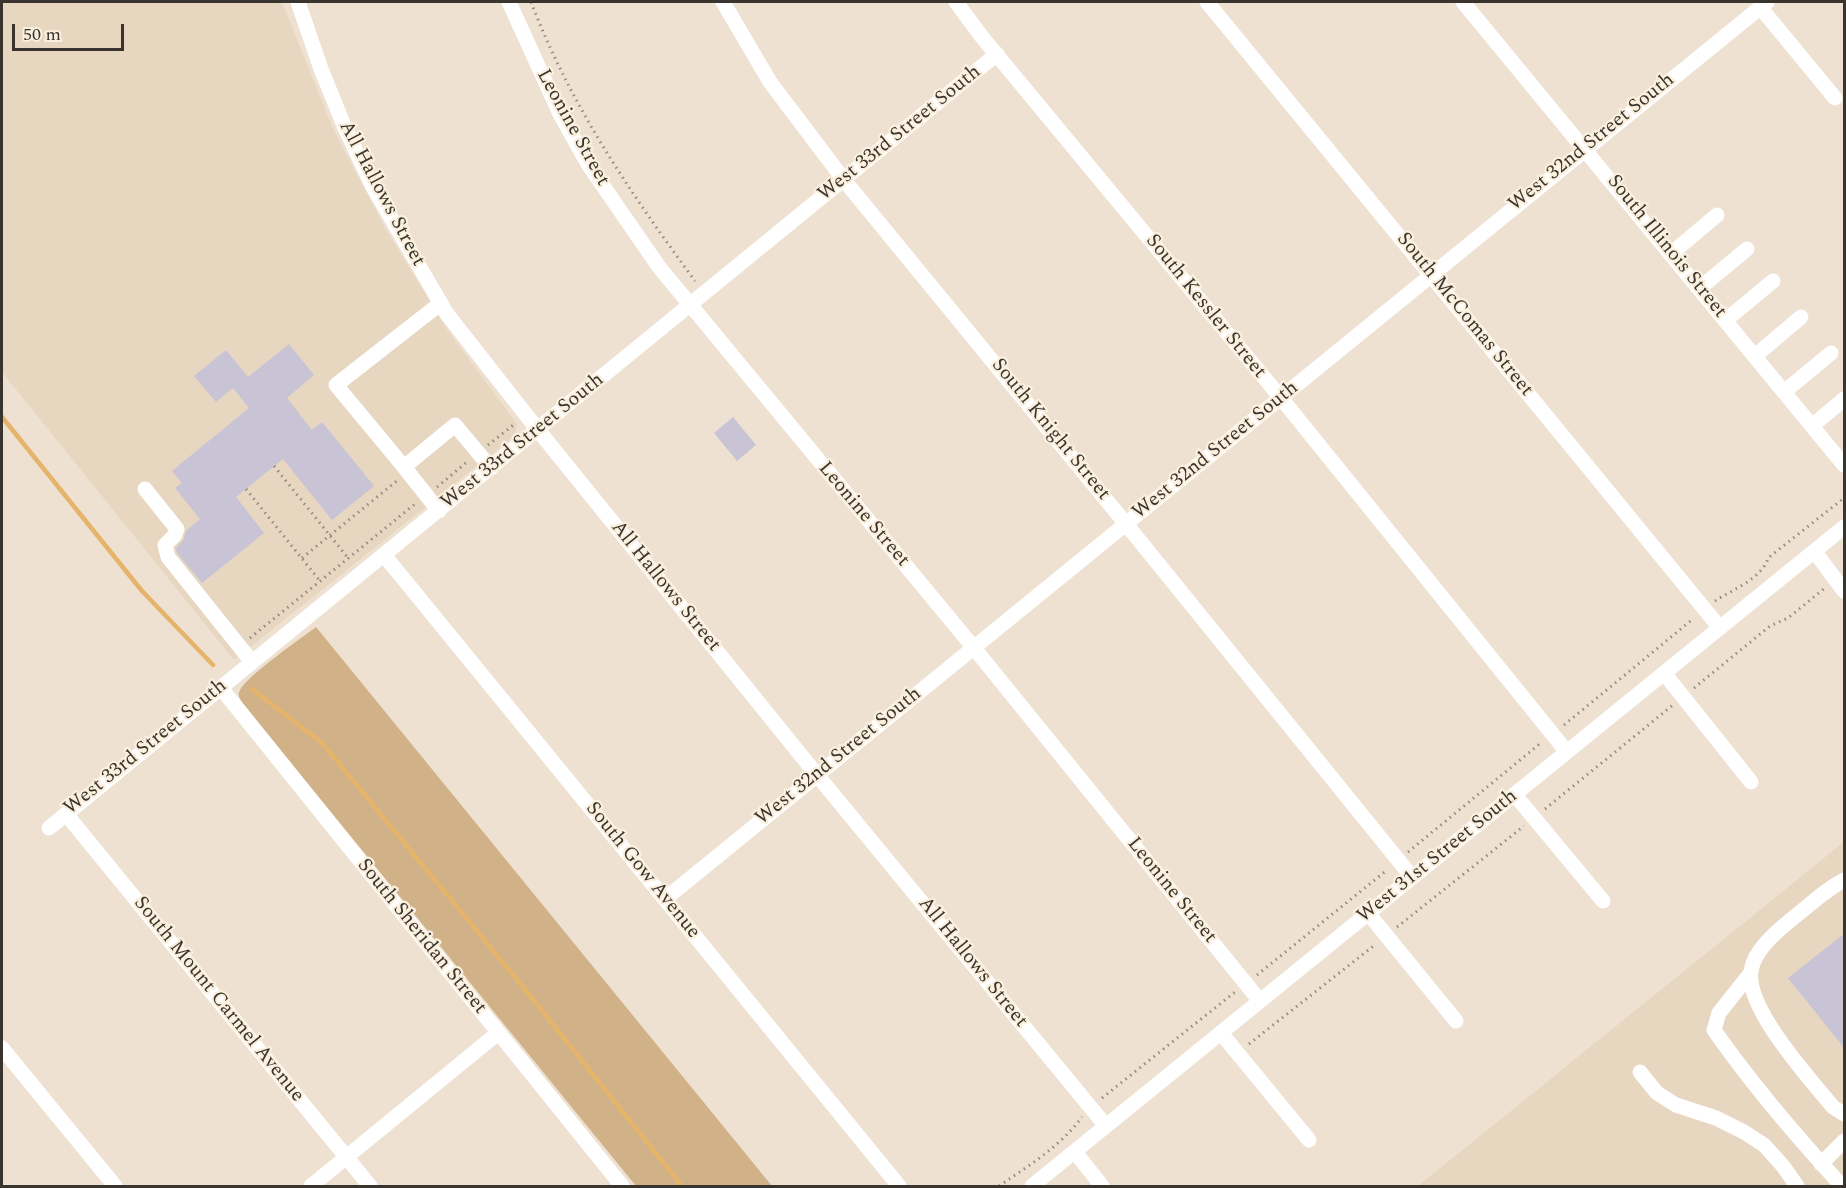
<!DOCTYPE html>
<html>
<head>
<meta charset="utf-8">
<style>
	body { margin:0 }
	#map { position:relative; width:1846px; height:1188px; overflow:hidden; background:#eee1d1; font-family:Spectral,serif }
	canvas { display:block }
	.frame { position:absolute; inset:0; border:3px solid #39352e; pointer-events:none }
	.scale { position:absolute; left:12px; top:24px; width:112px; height:27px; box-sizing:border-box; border:3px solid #39352e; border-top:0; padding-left:8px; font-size:18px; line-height:21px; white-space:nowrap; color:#39352e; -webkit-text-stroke:4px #fbefde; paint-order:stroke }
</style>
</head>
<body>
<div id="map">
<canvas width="1846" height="1188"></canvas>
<div class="frame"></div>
<div class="scale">50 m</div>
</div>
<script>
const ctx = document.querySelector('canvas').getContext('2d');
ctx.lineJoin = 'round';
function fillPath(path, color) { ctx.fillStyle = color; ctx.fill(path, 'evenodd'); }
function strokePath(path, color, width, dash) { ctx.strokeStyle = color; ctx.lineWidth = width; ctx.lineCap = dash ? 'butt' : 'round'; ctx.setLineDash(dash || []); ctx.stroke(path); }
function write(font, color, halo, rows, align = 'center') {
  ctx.font = font + ' Spectral,serif'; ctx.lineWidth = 4.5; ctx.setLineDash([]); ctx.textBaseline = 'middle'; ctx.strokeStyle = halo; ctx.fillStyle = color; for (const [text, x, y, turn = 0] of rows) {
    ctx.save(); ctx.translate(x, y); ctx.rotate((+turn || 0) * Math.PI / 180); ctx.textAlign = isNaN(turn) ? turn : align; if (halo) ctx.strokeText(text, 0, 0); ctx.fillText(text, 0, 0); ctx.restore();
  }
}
const built = new Path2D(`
	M2 2H282L334 131 385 228 446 328 517 424 516 432 507 442 234 660 2 372Z
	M1844 842V1186H1418Z`);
const green = new Path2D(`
	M316 627 772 1186H636L242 703C240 698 237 695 240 690 248 675 300 639 316 627Z`);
const stream = new Path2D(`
	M2 417 142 591 213 665
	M252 689 322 743 528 993 682 1186`);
const building = new Path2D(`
	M289 344 314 375 287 398 312 430 322 422 374 486 332 520 283 459 236 497 264 533 202 583 177 553 176 548 184 539 186 531 200 519 175 488 182 483 172 471 249 408 233 388 216 402 194 376 226 350 248 377Z
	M733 417 756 445 737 461 714 433Z
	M1845 933V1049L1788 978Z`);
const path = new Path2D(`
	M531 2C571 106 629 191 695 281
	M488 445 516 423
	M274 466 348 558
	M437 487 467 462
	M246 489 320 581
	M302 558 398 480
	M1715 601C1730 591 1763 578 1768 558L1844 498
	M250 638 415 504
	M1694 688 1770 626 1788 618 1825 588
	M1564 725 1693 619
	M1545 809 1673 705
	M1408 852 1542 742
	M1397 927 1524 826
	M1257 975 1387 870
	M1249 1044 1376 944
	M1102 1098 1235 992
	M999 1186C1028 1166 1060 1147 1082 1117`);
const minor = new Path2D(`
	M298 2 321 69 345 128 373 187 447 314 538 430 817 775 1106 1126
	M509 2 560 114 588 164 659 267 974 648 1260 1001
	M723 2 770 82 844 180 1126 524 1412 877
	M956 2 982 37 1281 398 1567 752
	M1207 2 1720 628
	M1463 2 1844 465
	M1760 7 1835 98
	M1672 253 1717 215
	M1700 288 1747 249
	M1726 320 1773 281
	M1755 356 1801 317
	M1784 392 1831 353
	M1812 426 1844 399
	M404 467 336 385 441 303
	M145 489 177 529 175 535 165 545 168 557 252 662
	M439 511 404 467 455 425 491 468
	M1815 552 1844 591
	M384 555 899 1186
	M1664 673 1751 782
	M221 688 622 1186
	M1515 795 1603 901
	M66 814 370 1186
	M49 828 997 54
	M1844 880C1825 890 1810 905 1793 918 1777 931 1754 950 1751 971 1745 1008 1810 1079 1833 1107L1844 1114
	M665 899 1767 2
	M1368 913 1456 1021
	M1750 974 1719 1013 1714 1030C1753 1086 1797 1137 1842 1186
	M1221 1033 1309 1140
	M2 1048 115 1186
	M1640 1072 1657 1093 1676 1105 1716 1118 1744 1132 1764 1145 1783 1166 1797 1186
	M1075 1152 1102 1186
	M1821 1164 1844 1141
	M311 1186 498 1033
	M1032 1186 1844 527`);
const streetNames = [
	["Leonine Street",572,128,61],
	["West 33rd Street South",900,134,-39],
	["West 32nd Street South",1592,143,-39],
	["All Hallows Street",381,194,62],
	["South Illinois Street",1666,247,51],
	["South Kessler Street",1205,307,51],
	["South McComas Street",1464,315,51],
	["South Knight Street",1050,430,51],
	["West 33rd Street South",523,442,-39],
	["West 32nd Street South",1216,451,-39],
	["Leonine Street",863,515,50],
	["All Hallows Street",665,587,51],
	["West 33rd Street South",146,748,-39],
	["West 32nd Street South",839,757,-39],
	["West 31st Street South",1438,857,-39],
	["South Gow Avenue",642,871,51],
	["Leonine Street",1171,891,51],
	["South Sheridan Street",421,937,51],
	["All Hallows Street",972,963,51],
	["South Mount Carmel Avenue",218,1000,51]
];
fillPath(built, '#e7d6c0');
fillPath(green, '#d1b288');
strokePath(stream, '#e6b36b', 4.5);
fillPath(building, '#c8c4d6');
strokePath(path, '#948b80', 3, [1.5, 4.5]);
strokePath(minor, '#fff', 15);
write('20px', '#39352e', '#fbefde', streetNames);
</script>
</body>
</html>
